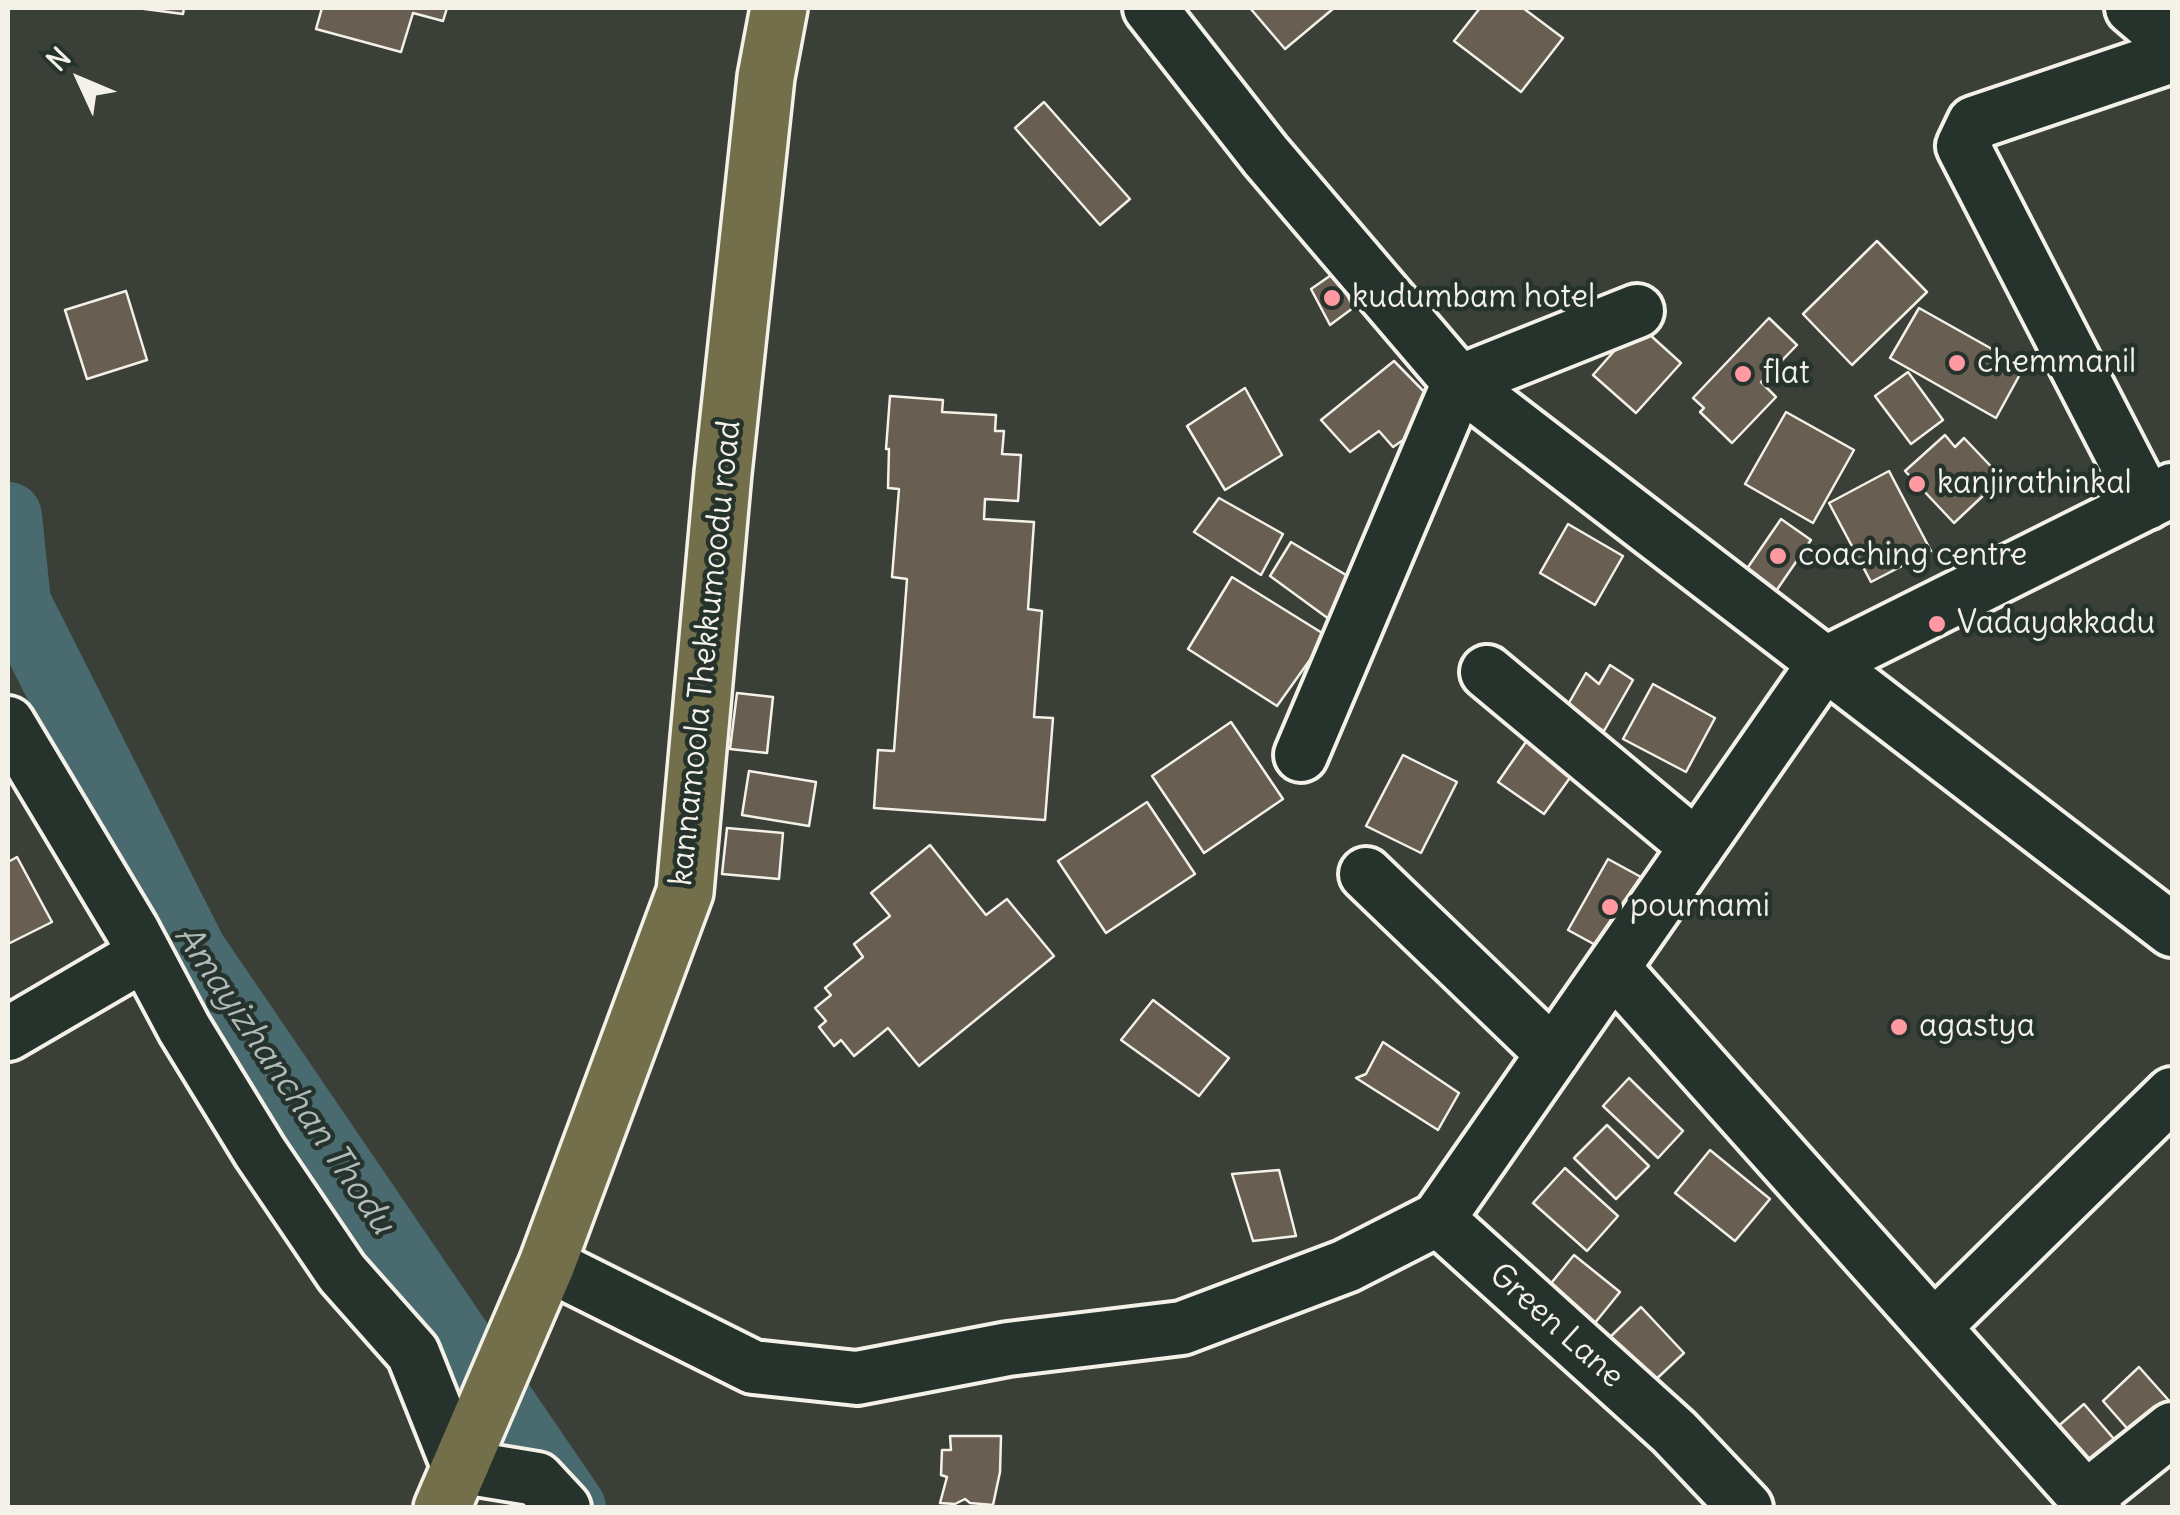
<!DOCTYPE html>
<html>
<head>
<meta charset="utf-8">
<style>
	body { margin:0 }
	#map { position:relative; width:2180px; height:1515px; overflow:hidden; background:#3a4038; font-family:Delius,sans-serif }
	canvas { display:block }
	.frame { position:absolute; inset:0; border:10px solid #f4f1e8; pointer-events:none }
	.north { position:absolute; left:30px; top:30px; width:100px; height:100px; -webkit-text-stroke:8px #26332d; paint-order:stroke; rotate:314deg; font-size:28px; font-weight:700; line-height:40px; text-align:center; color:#f4f1e8 }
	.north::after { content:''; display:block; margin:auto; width:35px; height:45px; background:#f4f1e8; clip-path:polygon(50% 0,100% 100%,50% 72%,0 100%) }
</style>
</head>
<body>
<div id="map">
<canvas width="2180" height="1515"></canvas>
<div class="frame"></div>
<div class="north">N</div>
</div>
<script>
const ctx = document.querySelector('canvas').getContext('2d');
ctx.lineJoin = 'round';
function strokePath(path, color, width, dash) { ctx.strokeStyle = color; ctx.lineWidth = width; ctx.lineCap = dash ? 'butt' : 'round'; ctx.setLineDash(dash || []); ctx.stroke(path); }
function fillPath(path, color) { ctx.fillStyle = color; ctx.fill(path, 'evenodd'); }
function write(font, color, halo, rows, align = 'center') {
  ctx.font = font + ' Delius,sans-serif'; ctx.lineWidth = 9; ctx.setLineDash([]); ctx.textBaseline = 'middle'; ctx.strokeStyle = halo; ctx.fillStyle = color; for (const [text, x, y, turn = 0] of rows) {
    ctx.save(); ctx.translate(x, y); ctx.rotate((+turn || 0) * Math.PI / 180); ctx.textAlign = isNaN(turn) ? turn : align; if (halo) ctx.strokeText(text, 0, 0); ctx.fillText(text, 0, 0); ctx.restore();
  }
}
const river = new Path2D(`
	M8 516 17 603 193 952 572 1508`);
const building = new Path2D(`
	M137 8H184L183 14Z
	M322 8H447L443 21 413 13 401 52 316 29Z
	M1250 8H1334L1285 49Z
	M1480 8H1523L1563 38 1521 92 1454 41Z
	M1044 102 1130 199 1100 225 1015 128Z
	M1877 241 1927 292 1852 365 1803 314Z
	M1337 271 1353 308 1330 325 1311 289Z
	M126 291 147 360 87 379 65 310Z
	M1919 308 2024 367 1996 418 1890 358Z
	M1769 318 1797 345 1761 382 1776 397 1732 443 1700 412 1704 408 1693 398Z
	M1638 324 1681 363 1636 413 1593 375Z
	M1394 361 1444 412 1393 447 1379 431 1350 452 1321 420Z
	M1908 372 1943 420 1911 444 1875 396Z
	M1245 388 1282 455 1225 490 1187 426Z
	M890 396 943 400 942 412 996 415 995 431H1004L1002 454 1021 455 1018 501 985 499 984 519 1034 522 1028 609 1042 611 1034 717 1053 718 1045 820 874 808 878 750 894 751 907 579 892 577 899 489 888 488 889 449H886Z
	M1786 412 1854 450 1813 523 1745 484Z
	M1945 435 1955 447 1964 438 2002 478 1954 523 1905 471Z
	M1889 471 1931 551 1871 582 1829 503Z
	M1219 498 1283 534 1261 575 1194 532Z
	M1781 519 1811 540 1774 594 1744 573Z
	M1568 524 1623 556 1595 605 1540 573Z
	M1291 542 1356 581 1333 622 1270 576Z
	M1232 577 1327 636 1277 706 1188 649Z
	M1610 665 1633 680 1604 731 1566 708 1586 673 1599 684Z
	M1653 684 1715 718 1686 772 1623 739Z
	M737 693 773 697 767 753 730 749Z
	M1231 722 1283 799 1204 853 1152 776Z
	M1530 736 1577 768 1544 814 1498 782Z
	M1403 755 1457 782 1421 853 1366 826Z
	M749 771 816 782 809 826 742 815Z
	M1147 802 1195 874 1106 933 1058 861Z
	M727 828 783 833 779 879 722 874Z
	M930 845 986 915 1007 899 1054 956 919 1066 888 1028 854 1056 841 1040 834 1046 819 1027 826 1021 815 1008 831 995 825 988 863 957 854 944 890 916 871 893Z
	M17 857 52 922 8 944V862Z
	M1608 859 1652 883 1612 954 1568 930Z
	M1153 1000 1229 1058 1199 1096 1121 1040Z
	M1383 1042 1459 1093 1438 1130 1356 1078 1366 1074Z
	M1629 1078 1683 1131 1658 1158 1603 1106Z
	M1607 1125 1649 1166 1616 1199 1574 1158Z
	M1710 1150 1770 1199 1735 1241 1675 1193Z
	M1565 1168 1618 1216 1587 1251 1533 1203Z
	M1279 1170 1296 1236 1253 1241 1232 1174Z
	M1574 1255 1620 1292 1590 1329 1544 1292Z
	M1641 1307 1684 1353 1649 1386 1606 1341Z
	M2139 1367 2172 1404 2140 1443 2103 1401Z
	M2084 1404 2126 1453 2090 1483 2048 1435Z
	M950 1436H1001L1000 1472 993 1505 970 1503 965 1499 955 1504 940 1503 947 1477 941 1475 942 1450H951Z`);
const minor = new Path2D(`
	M1150 8 1266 156 1459 382 2172 930
	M2132 8 2172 42
	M2147 503 1963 146 1974 123 2172 56
	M1487 672 1697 847
	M8 723 132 930 184 1028 260 1152 342 1273 413 1353 458 1466 537 1479 564 1508
	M1301 755 1459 382 1637 311
	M1366 874 1553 1054
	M1613 968 2095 1508
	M8 1034 145 954
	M1438 1219 1674 1432 1746 1508
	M547 1264 753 1367 857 1378 1008 1349 1182 1328 1346 1266 1438 1219 1824 664 2172 490
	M1935 1326 2172 1094
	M2087 1497 2172 1429`);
const major = new Path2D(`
	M442 1508 547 1264 685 892 723 473 766 77 779 8`);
const markers = [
	[1332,298,10,"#ff9aa2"],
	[1957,363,10,"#ff9aa2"],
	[1743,374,10,"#ff9aa2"],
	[1917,484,10,"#ff9aa2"],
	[1778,556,10,"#ff9aa2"],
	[1937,624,10,"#ff9aa2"],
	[1610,907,10,"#ff9aa2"],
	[1899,1027,10,"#ff9aa2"]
];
const poiNames = [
	["kudumbam hotel",1352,298],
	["chemmanil",1977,363],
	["flat",1763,374],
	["kanjirathinkal",1937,484],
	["coaching centre",1798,556],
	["Vadayakkadu",1957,624],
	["pournami",1630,907],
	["agastya",1919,1027]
];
const streetNames = [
	["kannamoola Thekkumoodu road",706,653,-84],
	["Green Lane",1556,1326,42]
];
const waterNames = [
	["Amayizhanchan Thodu",284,1080,56]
];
strokePath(river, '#496b70', 68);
fillPath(building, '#685e51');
strokePath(building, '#f4f1e8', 2.5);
strokePath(minor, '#f4f1e8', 60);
strokePath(major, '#f4f1e8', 62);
strokePath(minor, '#26332d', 52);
strokePath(major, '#726f4a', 55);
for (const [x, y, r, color] of markers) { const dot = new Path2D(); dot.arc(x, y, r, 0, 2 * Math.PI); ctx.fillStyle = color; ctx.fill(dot); strokePath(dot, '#26332d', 4); }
write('32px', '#f4f1e8', '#26332d', poiNames, 'left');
write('32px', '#f4f1e8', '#26332d', streetNames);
write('italic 35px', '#b0bbb8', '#26332d', waterNames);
</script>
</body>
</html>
